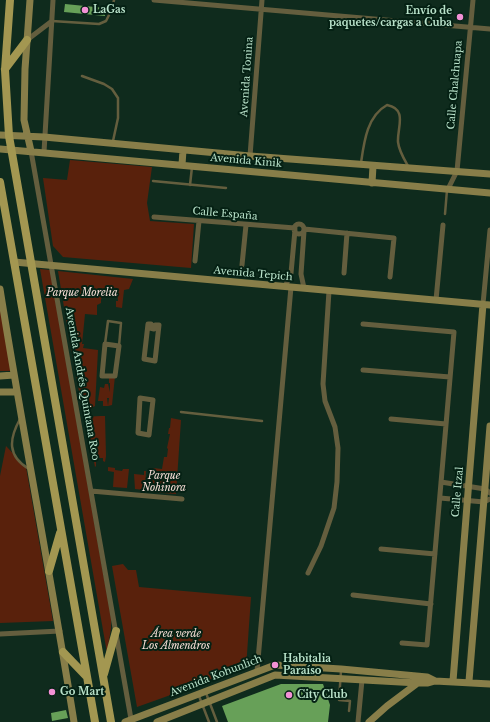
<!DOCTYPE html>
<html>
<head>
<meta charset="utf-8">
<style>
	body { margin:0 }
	canvas { display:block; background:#0f2b1d }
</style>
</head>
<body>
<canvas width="490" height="722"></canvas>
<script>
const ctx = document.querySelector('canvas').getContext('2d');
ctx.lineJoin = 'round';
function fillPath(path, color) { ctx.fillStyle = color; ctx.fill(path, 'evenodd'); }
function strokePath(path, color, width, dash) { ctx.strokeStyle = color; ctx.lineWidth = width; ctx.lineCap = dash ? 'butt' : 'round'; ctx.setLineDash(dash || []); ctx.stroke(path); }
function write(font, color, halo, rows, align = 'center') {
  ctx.font = font + ' "Libre Baskerville",serif'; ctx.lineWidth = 4; ctx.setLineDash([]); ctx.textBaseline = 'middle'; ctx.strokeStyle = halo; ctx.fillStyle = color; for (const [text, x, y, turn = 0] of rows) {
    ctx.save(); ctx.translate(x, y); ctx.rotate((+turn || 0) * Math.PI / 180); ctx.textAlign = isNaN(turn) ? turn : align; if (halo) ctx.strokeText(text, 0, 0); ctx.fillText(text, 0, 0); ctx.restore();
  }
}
const green = new Path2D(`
	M70 160 152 167 147 203 150 221 194 224 191 268 63 257 53 246 43 178 67 180Z
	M40 269 50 270C71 385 90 501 111 617V628L107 653Z
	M58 271 133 279 129 289 124 290 122 308 116 307V301H118L117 288 107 287V291L101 299V303L97 305V315L85 314 82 344H84L83 348 98 350 95 406 83 413 68 331Z
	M2 310 12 371H0V311Z
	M115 376 112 405 108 406 109 398H107L108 406H103V401H98L100 387 104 388 105 384H108L110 392V383H109V377Z
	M100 416H105L106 456 105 462 103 461V458H96V466L95 467 85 417Z
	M171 418 181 420 176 494 150 492 153 468 162 469 164 457H167L168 449 167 448 170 434H168L169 428H170Z
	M6 446 26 467 53 621 0 623V476Z
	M108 467 115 468V470L122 471 123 469H129L127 488 113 487 114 472 108 471Z
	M144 471H146L145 490 135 489 134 474 144 475Z
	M123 564 128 570H136L139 587 251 597 246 668 137 707 112 566Z`);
const building = new Path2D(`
	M65 4 105 8V16L64 12Z
	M281 684H323L330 705 328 722H228L222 706Z
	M66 710 68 718 52 721 51 713Z`);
const lane = new Path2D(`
	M52 21 99 24 106 21 112 9 114 0
	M82 76 104 84 112 89 118 98V118L113 141
	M361 163C364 142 367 116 387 105 408 109 397 128 398 142 399 151 404 159 408 166
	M153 181 226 188
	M190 185 192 167
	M445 214 447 190
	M108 321 121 323 119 346 105 344Z
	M181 412 262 421
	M20 419C9 439 7 456 29 469
	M341 671 339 700 350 701 349 711
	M206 693 217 722
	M199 696 209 722`);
const street = new Path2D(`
	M154 0 490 29
	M27 40 52 21
	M31 151 131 719
	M44 152 53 0
	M250 156 262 0
	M448 189 457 171 473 0
	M154 217 295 228
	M294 229a5 5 0 1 1 10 0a5 5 0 1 1-10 0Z
	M304 229 394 238 390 277
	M304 231 301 274 304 288
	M195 261 199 221
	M242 265 246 225
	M344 273 347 233
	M285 287 291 273 295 230
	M436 300 443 225
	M483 304 490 230
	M148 324H151L150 328 154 329 155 325H159L155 361 144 359Z
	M363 324 454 332 427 645 402 643
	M105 344 119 346 115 376H102Z
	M363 370 450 377
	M140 398 153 400 149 435 138 433Z
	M391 419 446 424
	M441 482 485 489 490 493
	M91 491 182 499
	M440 498 484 502 490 499
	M381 549 435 554
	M308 573 321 546 334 508 337 482 338 448 335 427 325 401 323 384 329 291
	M353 595 431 604
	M0 634 60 631
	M257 671 291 287
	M358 722 362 680`);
const secondary = new Path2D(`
	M30 0 25 69 24 120 31 151
	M0 135 44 137 250 156 490 174
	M0 149 490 193
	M182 165 183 150
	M372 183 373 166
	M14 262 490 305
	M0 289C23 433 51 577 74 722
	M0 376 14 375
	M0 392H17
	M453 681 483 304
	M469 681 490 426
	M125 722 275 665 341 669 427 677 435 681
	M157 722 275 675 418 683H428L435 681 490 684
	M369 722 387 706 419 682`);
const primary = new Path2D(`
	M10 0 5 70 9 136 111 722
	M5 69 27 40
	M0 182 95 722
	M49 571 60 533
	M63 652 86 676
	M104 674 116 631`);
const markers = [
	[85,10,4,"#f391d5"],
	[460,17,4,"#f391d5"],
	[275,665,4,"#f391d5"],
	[52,692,4,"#f391d5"],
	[289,695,4,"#f391d5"]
];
const poiNames = [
	["LaGas",93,10],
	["Envío de",452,11,"right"],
	["paquetes/cargas a Cuba",452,23,"right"],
	["Habitalia",283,659],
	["Paraíso",283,671],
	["Go Mart",60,692],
	["City Club",297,695]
];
const streetNames = [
	["Avenida Tonina",247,77,-86],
	["Calle Chalchuapa",455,85,-85],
	["Avenida Kinik",246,161,5],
	["Calle España",225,214,5],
	["Avenida Tepich",253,274,5],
	["Avenida Andrés Quintana Roo",82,384,80],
	["Calle Itzal",458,492,-85],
	["Avenida Kohunlich",216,676,-21]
];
const parkNames = [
	["Parque Morelia",82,293],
	["Parque",164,476],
	["Nohinora",164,488],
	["Área verde",176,634],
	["Los Almendros",176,646]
];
fillPath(green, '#59210c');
fillPath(building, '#67a058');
strokePath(lane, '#645e3e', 2.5);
strokePath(street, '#645e3e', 5);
strokePath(secondary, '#887e49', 7);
strokePath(primary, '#a39751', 8);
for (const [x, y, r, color] of markers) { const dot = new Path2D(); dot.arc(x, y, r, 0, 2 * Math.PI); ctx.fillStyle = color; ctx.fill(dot); strokePath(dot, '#052114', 1.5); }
write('bold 10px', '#bae3cb', '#052114', poiNames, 'left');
write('10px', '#bae3cb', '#052114', streetNames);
write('italic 10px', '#f7ded6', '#052114', parkNames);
</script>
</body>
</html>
